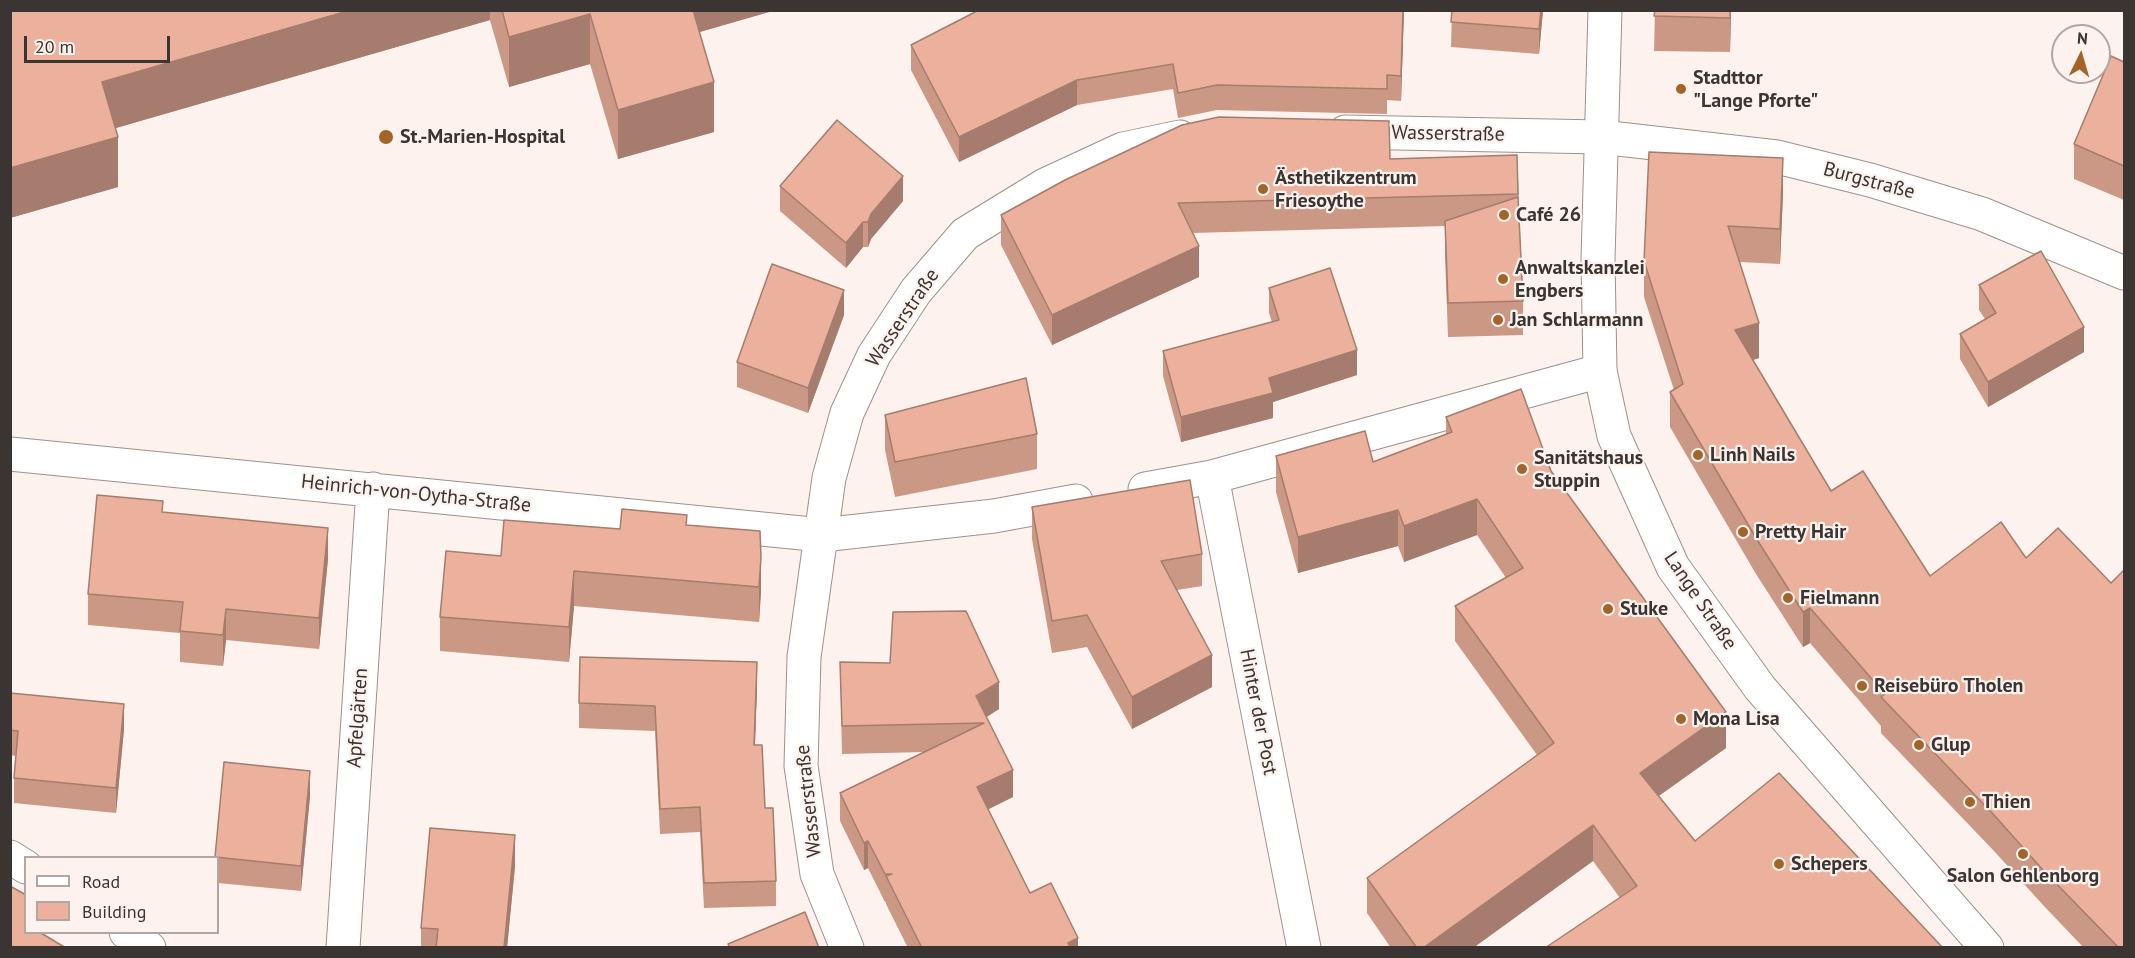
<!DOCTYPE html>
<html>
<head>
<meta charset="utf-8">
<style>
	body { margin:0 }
	#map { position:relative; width:2135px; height:958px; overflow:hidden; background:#fef2ee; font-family:"PT Sans",sans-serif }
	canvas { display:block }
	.frame { position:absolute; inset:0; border:12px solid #3a3432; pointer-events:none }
	.legend { position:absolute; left:24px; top:856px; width:195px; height:78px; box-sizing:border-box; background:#fef2ee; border:2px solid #b0a6a3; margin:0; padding:8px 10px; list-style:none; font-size:18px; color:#3a3432 }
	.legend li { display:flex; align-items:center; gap:12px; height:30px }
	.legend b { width:30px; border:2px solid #b0a6a3 }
	.north { position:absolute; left:2051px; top:24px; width:60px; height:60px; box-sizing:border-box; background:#fef2ee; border:2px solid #b0a6a3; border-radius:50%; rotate:5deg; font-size:16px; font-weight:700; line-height:24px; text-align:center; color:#3a3432 }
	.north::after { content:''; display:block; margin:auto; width:21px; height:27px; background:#a3642a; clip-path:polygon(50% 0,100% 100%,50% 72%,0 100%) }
	.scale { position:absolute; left:24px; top:36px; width:146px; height:27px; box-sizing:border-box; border:3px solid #3a3432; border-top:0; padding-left:8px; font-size:18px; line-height:21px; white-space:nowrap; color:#3a3432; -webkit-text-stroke:4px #fef2ee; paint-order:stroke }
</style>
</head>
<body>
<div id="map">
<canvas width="2135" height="958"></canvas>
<div class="frame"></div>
<ul class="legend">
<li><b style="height:8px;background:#fff"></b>Road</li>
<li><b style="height:16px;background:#ecb19c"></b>Building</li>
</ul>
<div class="north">N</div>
<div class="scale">20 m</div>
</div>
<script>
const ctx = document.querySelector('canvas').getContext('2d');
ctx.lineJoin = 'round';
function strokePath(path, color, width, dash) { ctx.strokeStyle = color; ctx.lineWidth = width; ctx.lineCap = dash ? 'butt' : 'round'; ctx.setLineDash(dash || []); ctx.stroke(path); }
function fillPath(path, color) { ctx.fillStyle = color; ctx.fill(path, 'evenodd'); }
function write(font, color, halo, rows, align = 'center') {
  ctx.font = font + ' "PT Sans",sans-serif'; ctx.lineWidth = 4.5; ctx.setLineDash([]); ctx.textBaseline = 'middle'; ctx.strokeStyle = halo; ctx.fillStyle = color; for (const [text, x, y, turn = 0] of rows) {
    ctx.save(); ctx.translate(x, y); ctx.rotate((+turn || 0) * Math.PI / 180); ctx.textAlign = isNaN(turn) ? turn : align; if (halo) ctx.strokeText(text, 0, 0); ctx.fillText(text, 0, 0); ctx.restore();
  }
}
const street = new Path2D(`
	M1345 132 1601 137 1777 157 1870 180 1982 214 2124 273
	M10 454 822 535 994 516 1076 501
	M1212 477 1304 948
	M1145 489 1212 477 1600 371
	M10 857 26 867
	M126 932 149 948
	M343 948 373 489
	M847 948 817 874 801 766 804 657 829 478 847 413 874 355 916 291 965 234 1045 185 1123 149 1180 137`);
const secondary = new Path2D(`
	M1605 10 1598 259 1600 371 1614 436 1673 567 1760 688 1987 948`);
const wall = new Path2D(`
	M10 10H776L699 32 714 132 618 159 590 64 509 87 490 20 116 128 118 187 10 218Z
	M1404 10 1401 101 1387 100V114L1217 110 1178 118 1173 89 1077 105 959 162 911 70V45Z
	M1452 10H1543L1539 54 1451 47Z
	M1655 10H1731L1730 52 1654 51Z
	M2124 62V200L2074 179V144Z
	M1517 155 1523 301V335L1448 337 1445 255V226L1192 233 1199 277 1052 345 1001 245V215L1390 159Z
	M780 186 903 201 871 239 868 247H863L846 268 780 211Z
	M1783 193 1780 264 1740 262 1759 358 1753 360 1831 491 2124 948H2084L2043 905 1994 851 1881 733V726L1810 643 1803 647 1756 574 1670 427V392L1674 390 1644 297V261Z
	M1979 285 2084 352 1988 407 1960 359V334L1985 319 1979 310Z
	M1269 288 1357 375 1273 402V418L1181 442 1163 376V351L1272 322 1269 313Z
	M844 315 808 413 737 387V362Z
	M885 415 1037 434V469L895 497 885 450Z
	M1446 417 1551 471 1726 748 1659 796 1695 841 1943 948 1620 898 1593 861 1473 948H1391L1367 913V878L1537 755 1455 641V606L1506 578 1477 535 1404 562 1398 546 1298 573 1276 492V456L1373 462 1446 435Z
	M1032 507 1202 554V586L1177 590 1212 687 1132 729 1087 647 1052 653 1032 539Z
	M163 512 328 559 319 649 226 640 223 666 180 662V633L88 625V594Z
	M687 525 760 531 761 591 759 622 574 606 569 662 440 651V617L501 556 620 529Z
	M840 662 999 709 986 717 1013 797 988 809 1030 893 1078 948H908L886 904V902H885L868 868 864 870 840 821V793L925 752 842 754Z
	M757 687 755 745 776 881V906L704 908 700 832 660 834 655 731 579 728V703Z
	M10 693 124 729 116 813 14 803V778L16 756 10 755Z
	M310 796 301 891 218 883V858Z
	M515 866 507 948H421V928Z`);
const shadedWall = new Path2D(`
	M351 10H490V20L102 132V82Z
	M686 10H776L686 36Z
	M1403 10H1404L1401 101V76Z
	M1541 10H1543L1539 54V29Z
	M1730 10H1731L1730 52Z
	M590 14V64L509 87V37Z
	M1077 80V105L959 162V137Z
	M714 82V132L618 159V110Z
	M118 137V187L10 218V168Z
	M1783 158V193L1780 264V229Z
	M903 176V201L871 239 868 247V222L871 214Z
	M863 222V247L846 268V243Z
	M1199 246V277L1052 345V315Z
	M844 290V315L808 413V388Z
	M1759 323V358L1735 366V330Z
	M2084 327V352L1988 407V382Z
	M1357 350V375L1273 402V418L1181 442V417L1269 378Z
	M1477 499V535L1404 562V526Z
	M1398 510V546L1298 573V537Z
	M328 528V559L319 649V618Z
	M761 557V591L759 622V587Z
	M574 571V606L569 662V627Z
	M1810 608V643L1803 647V612Z
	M226 609V640L223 666V635Z
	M1212 655V687L1132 729V697Z
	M757 662V687L754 770V745Z
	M999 682V709L976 724V696Z
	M124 704V729L116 813V788Z
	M1726 712V748L1640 809V773Z
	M1013 770V797L977 815V787Z
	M310 771V796L301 891V866Z
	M1593 825V861L1473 948H1423Z
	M515 835V866L507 948H504Z
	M868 841V868L864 870V843Z
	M1078 938V948H1068V943Z`);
const building = new Path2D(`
	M10 10H351L102 82 118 137 10 168Z
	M502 10H693L714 82 618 110 590 14 509 37Z
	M979 10H1403L1401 76 1387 75V89L1217 85 1178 93 1173 64 1077 80 959 137 911 45Z
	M1452 10H1541L1539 29 1451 22Z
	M1655 10H1730V18L1654 16Z
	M2111 56 2124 62V166L2074 144Z
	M1219 117 1389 121 1390 159 1517 155 1518 194 1178 203 1199 246 1052 315 1001 215 1065 180 1182 125Z
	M837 120 903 176 871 214 868 222H863L846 243 780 186Z
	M1649 152 1783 158 1780 229 1728 226 1759 323 1735 330 1831 491 1863 471 1930 576 2001 522 2026 558 2058 528 2111 583 2124 570V948H2119L2043 870 1994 815 1881 697 1885 694 1810 608 1803 612 1756 538 1670 392 1683 384 1644 261Z
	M1518 197 1523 301 1448 303 1445 221Z
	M2041 251 2084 327 1988 382 1960 334 1996 313 1979 285Z
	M772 264 844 290 808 388 737 362Z
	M1330 268 1357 350 1269 378 1273 393 1181 417 1163 351 1279 320 1269 288Z
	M1026 378 1037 434 895 462 885 415Z
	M1521 389 1551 471 1726 712 1640 773 1695 841 1779 773 1943 948H1545L1637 886 1593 825 1423 948H1417L1367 878 1554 743 1455 606 1523 568 1477 499 1404 526 1398 510 1298 537 1276 456 1365 431 1373 462 1452 432 1446 417Z
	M1190 480 1202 554 1161 561 1212 655 1132 697 1087 615 1052 621 1032 507Z
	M97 495 163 501 162 512 328 528 319 618 226 609 223 635 180 631 183 602 88 594Z
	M622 509 687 515 686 525 760 531 761 557 759 587 574 571 569 627 440 617 446 551 501 556 504 520 620 529Z
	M966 611 999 682 976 696 1013 770 977 787 1030 893 1051 883 1078 938 1068 943 1070 948H922L886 876 892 874H885L868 841 864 843 840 793 984 723 842 726 840 662 890 663 893 612Z
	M580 657 757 662 754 745H762L765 808H773L776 881 704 883 700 807 660 809 655 706 579 703Z
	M10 693 124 704 116 788 14 778 18 731 10 730Z
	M224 762 310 771 301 866 215 857Z
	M430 828 515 835 504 948H436L438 929 421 928Z
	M10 886 26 895V933H41L66 948H10Z
	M805 912 819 948H730L728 944Z`);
const markers = [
	[1681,89,6,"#a3642a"],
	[386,137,8,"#a3642a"],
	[1263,189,6,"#a3642a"],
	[1504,215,6,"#a3642a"],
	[1503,279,6,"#a3642a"],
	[1498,320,6,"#a3642a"],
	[1698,455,6,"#a3642a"],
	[1522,469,6,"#a3642a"],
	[1743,532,6,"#a3642a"],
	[1788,598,6,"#a3642a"],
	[1608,609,6,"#a3642a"],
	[1862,686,6,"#a3642a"],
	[1681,719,6,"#a3642a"],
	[1919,745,6,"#a3642a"],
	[1970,802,6,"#a3642a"],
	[2023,854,6,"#a3642a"],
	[1779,864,6,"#a3642a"]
];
const poiNames = [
	["Stadttor",1693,78],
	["\"Lange Pforte\"",1693,101],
	["St.-Marien-Hospital",400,137],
	["Ästhetikzentrum",1275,178],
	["Friesoythe",1275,201],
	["Café 26",1516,215],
	["Anwaltskanzlei",1515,268],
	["Engbers",1515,291],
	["Jan Schlarmann",1510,320],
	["Linh Nails",1710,455],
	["Sanitätshaus",1534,458],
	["Stuppin",1534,481],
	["Pretty Hair",1755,532],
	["Fielmann",1800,598],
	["Stuke",1620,609],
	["Reisebüro Tholen",1874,686],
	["Mona Lisa",1693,719],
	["Glup",1931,745],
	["Thien",1982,802],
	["Schepers",1791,864],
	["Salon Gehlenborg",2023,876,"center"]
];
const streetNames = [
	["Wasserstraße",1448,134,1],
	["Burgstraße",1869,181,15],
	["Wasserstraße",903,318,-56],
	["Heinrich-von-Oytha-Straße",416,494,6],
	["Lange Straße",1700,601,56],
	["Hinter der Post",1258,712,79],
	["Apfelgärten",358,718,-86],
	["Wasserstraße",809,801,-96]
];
strokePath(street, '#9e918c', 35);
strokePath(secondary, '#9e918c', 35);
strokePath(street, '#fff', 33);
strokePath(secondary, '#fff', 33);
fillPath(wall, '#cb9886');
fillPath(shadedWall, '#a57c6d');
fillPath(building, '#ecb19c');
strokePath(building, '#a57c6d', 1.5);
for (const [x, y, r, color] of markers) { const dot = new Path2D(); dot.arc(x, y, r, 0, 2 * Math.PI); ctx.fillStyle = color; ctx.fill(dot); strokePath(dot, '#fef2ee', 2); }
write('bold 20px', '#3a3432', '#fef2ee', poiNames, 'left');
write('20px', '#3a3432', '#fef2ee', streetNames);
</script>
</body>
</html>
